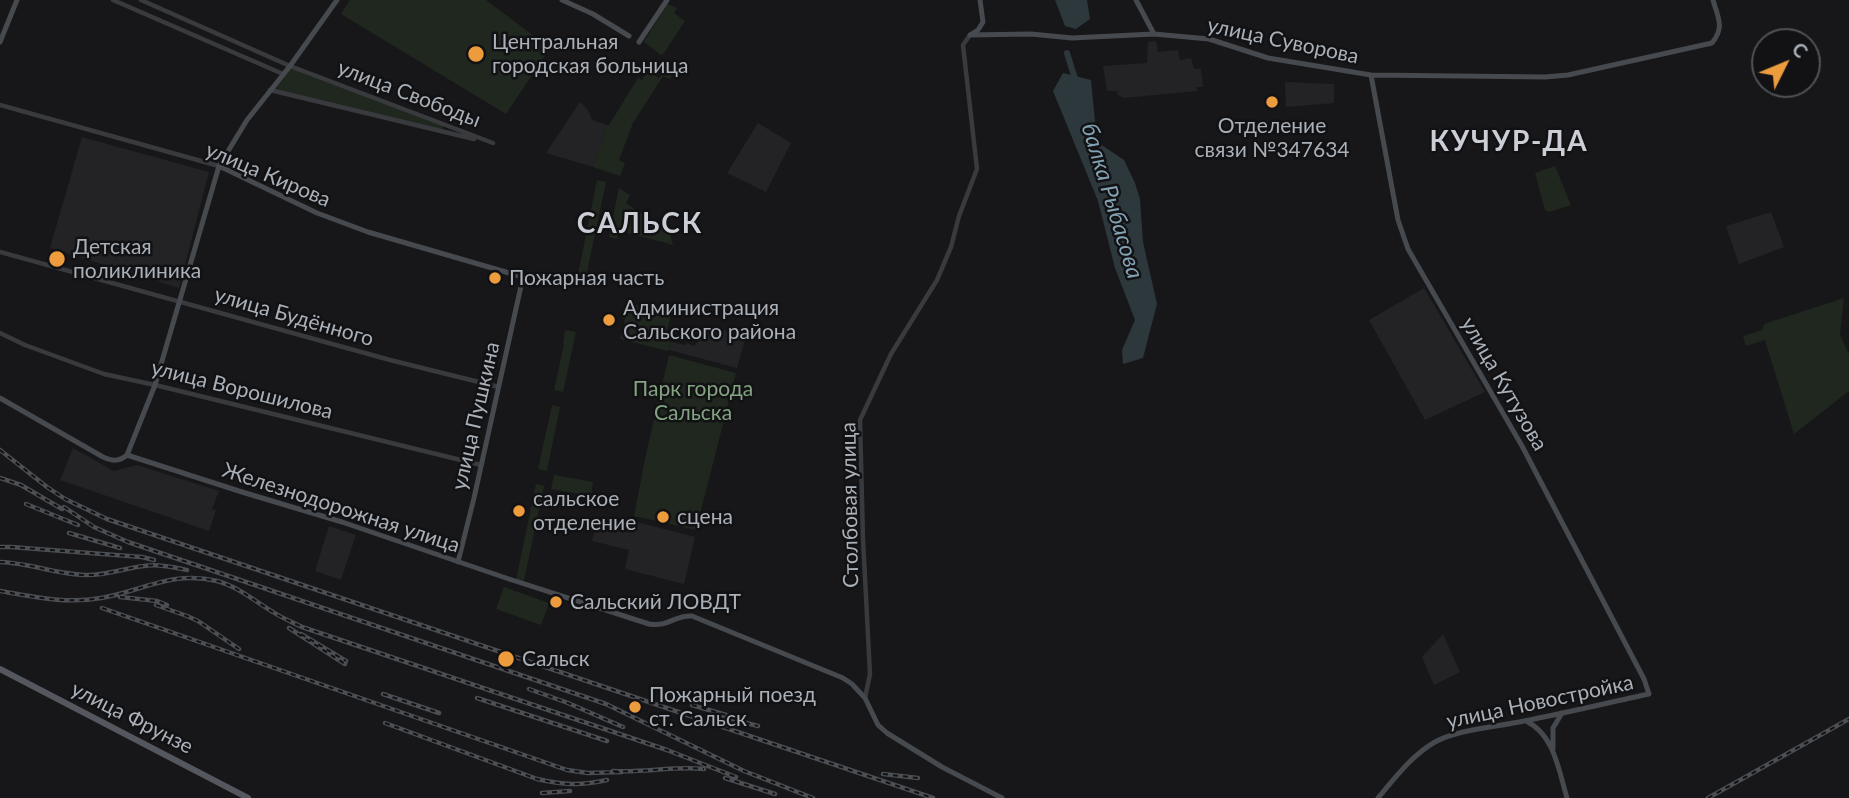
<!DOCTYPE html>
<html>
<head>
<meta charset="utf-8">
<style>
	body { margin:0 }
	#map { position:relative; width:1849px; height:798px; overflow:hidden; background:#171719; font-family:Lato,sans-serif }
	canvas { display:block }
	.north { position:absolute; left:1751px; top:28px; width:70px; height:70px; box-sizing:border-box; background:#121214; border:2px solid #4f5156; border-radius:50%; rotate:47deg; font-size:19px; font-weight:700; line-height:28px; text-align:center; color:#aab0b8 }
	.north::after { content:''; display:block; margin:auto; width:24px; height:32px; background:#ec9c3d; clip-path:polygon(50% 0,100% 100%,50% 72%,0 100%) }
</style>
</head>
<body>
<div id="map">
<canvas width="1849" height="798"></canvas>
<div class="north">С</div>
</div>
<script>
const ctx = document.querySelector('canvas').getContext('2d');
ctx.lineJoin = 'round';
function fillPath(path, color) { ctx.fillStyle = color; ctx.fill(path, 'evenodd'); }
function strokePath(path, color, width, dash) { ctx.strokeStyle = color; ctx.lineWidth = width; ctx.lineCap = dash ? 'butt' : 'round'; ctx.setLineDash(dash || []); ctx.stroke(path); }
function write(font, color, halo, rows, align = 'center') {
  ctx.font = font + ' Lato,sans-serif'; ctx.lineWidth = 5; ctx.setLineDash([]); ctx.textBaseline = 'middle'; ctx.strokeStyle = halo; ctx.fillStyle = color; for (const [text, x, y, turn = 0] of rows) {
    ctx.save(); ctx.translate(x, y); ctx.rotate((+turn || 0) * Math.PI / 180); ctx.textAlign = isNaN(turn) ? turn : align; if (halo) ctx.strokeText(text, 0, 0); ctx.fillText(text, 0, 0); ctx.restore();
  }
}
const built = new Path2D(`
	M1156 41 1158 52 1178 50 1180 60 1191 58 1194 69H1201L1203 87H1197V91L1124 98 1118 95 1117 91H1107L1103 66 1147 63 1148 42Z
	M1285 82 1334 84V103L1286 107Z
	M580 102 588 110 592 120 607 125 593 167 546 153Z
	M758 123 791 143 766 192 727 173Z
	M82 137 209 172 179 288 50 248Z
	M1771 212 1784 247 1739 264 1726 226Z
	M1424 288 1485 392 1425 420 1369 320Z
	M707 326 746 336 737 368 669 350 671 342 685 345 686 343 694 346 700 339 702 331 706 332Z
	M73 448 114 471 137 465 219 491 212 509 216 510 209 531 60 480Z
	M637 522 695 537 684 584 625 569 629 550 592 541 596 526 626 532 635 529Z
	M329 526 356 535 341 580 315 571Z
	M1443 634 1460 672 1434 685 1422 657Z`);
const green = new Path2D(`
	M350 0H486L550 48 506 114 341 14Z
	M667 4 677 8 674 13 685 21 664 53 661 55 644 42Z
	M290 66 444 125 442 131 270 90Z
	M667 66 675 71 670 79 663 76 633 123 619 160 625 163 620 176 593 167 607 125H609L638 78 642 80 648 71 659 78Z
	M1555 166 1571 205 1549 212 1545 210 1535 173Z
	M597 180 606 182 587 272 590 273 587 286 576 284Z
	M619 188 630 195 626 203 670 234 673 245 620 231 617 239 609 237Z
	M1844 298 1840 335 1849 354V391L1794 434 1765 340 1746 346 1743 336 1762 330 1764 324Z
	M629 303 671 314 665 340 671 342 668 351 620 339Z
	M565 330 576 332 563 392 554 390 564 344 563 343Z
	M669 355 736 373 696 530 634 516 646 454Z
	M552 405 560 407 547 471 538 469Z
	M554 475 593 482 591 496 551 489Z
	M536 484 544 486 524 581 516 580Z
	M504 587 549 603 541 625 496 609Z`);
const water = new Path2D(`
	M1055 0H1087L1090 19 1076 29 1065 26Z
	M1063 73 1091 80 1097 142 1124 160 1135 183 1140 199 1143 242 1157 304 1143 358 1123 364 1122 350 1135 320 1115 268 1098 201 1053 91Z`);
const river = new Path2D(`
	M1067 53 1076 82`);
const tertiary = new Path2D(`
	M113 0 283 74
	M141 0 290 66 493 143
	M270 90 474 139
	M0 105 219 166
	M0 252 390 360 499 387
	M0 333 25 345 104 374 155 385 481 465
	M865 698 870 674 863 539 860 420 891 354 937 280 951 247 959 216 977 169 963 45 970 35`);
const secondary = new Path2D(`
	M562 0 593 14 629 36
	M1136 0 1154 34
	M970 35 1031 34 1072 38 1154 34 1209 39 1268 58 1371 75 1545 77 1568 75 1712 43C1725 27 1718 18 1713 0
	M970 35 978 30 983 22 980 0
	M0 42 17 0
	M639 42 667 0
	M1371 75 1398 220 1408 249 1522 446 1644 679 1649 694C1607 703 1565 713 1524 721 1497 727 1459 729 1435 742 1412 755 1395 778 1378 798
	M219 166 317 213 368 232 523 277 474 498 458 562
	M0 398 103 457C112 461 119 462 127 455L242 492 342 522 506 578 649 624C670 627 674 615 692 616L843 678 852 684 865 698 878 725 887 733 942 767 1002 798
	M127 455 155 385 219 166 247 120 290 66 337 0
	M1526 721C1554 734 1559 771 1567 798
	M1553 749V728L1562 713`);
const primary = new Path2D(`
	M0 669 248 798`);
const rail = new Path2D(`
	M0 450 47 487 65 499 107 519 933 798
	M0 478 21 485 62 509
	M26 504 78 525
	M64 507 94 527 128 542 606 704 744 771 813 798
	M69 533 120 548
	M0 547H11L142 557 154 560
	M0 562C29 563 56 574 85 575 104 576 125 568 144 566 158 564 172 567 187 570
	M0 591C34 597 67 604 101 598 143 591 172 570 217 581 237 586 256 602 273 612 282 618 292 622 302 627L667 750 736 777
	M120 597 157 601 167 605
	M156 605 187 616 198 621 239 649
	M102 608 567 770 588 773 622 772
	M289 628 345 664
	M301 634 346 661
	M529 689 568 703 623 727
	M383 694 439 713
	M477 698 607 741
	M692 705 726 715
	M716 715 758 726
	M385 723 537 779C563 785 580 786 607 780
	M613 771C644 773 673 766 704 769
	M883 774 918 778
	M725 778 775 794
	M542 793 570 791
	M1708 798 1849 719`);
const markers = [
	[476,54,9,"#ec9c3d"],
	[1272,102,7,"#ec9c3d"],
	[57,259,9,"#ec9c3d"],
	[495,278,7,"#ec9c3d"],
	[609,320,7,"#ec9c3d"],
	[519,511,7,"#ec9c3d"],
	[663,517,7,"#ec9c3d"],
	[556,602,7,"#ec9c3d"],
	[506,659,9,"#ec9c3d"],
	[635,707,7,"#ec9c3d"]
];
const streetNames = [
	["улица Суворова",1283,41,12],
	["улица Свободы",409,94,21],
	["улица Кирова",268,175,23],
	["улица Будённого",294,317,16],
	["улица Кутузова",1504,384,60],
	["улица Ворошилова",242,390,14],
	["улица Пушкина",476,416,-77],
	["Столбовая улица",850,505,-91],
	["Железнодорожная улица",341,508,18],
	["улица Новостройка",1540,702,-12],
	["улица Фрунзе",132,718,27]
];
const poiNames = [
	["Центральная",492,42],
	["городская больница",492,66],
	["Отделение",1272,126,"center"],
	["связи №347634",1272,150,"center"],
	["Детская",73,247],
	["поликлиника",73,271],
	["Пожарная часть",509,278],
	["Администрация",623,308],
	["Сальского района",623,332],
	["сальское",533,499],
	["отделение",533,523],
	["сцена",677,517],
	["Сальский ЛОВДТ",570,602],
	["Сальск",522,659],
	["Пожарный поезд",649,695],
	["ст. Сальск",649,719]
];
const parkNames = [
	["Парк города",693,389],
	["Сальска",693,413]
];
const waterNames = [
	["балка Рыбасова",1112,201,73]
];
const districtNames = [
	["КУЧУР-ДА",1509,142],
	["САЛЬСК",640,224]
];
fillPath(built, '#232326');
fillPath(green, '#1f271f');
fillPath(water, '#2d383d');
strokePath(river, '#2d383d', 6);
strokePath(tertiary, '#383a3e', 4.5);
strokePath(secondary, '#46494e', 5);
strokePath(primary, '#54575d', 6);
strokePath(rail, '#4b4e53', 4.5);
strokePath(rail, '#121214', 2, [5]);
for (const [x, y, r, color] of markers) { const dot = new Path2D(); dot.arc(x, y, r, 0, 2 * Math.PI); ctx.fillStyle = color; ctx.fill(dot); strokePath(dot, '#121214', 2.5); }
write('21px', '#aab0b8', '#121214', streetNames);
write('21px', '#aab0b8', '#121214', poiNames, 'left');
write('21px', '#83a382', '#121214', parkNames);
write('italic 23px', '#82a1b2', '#121214', waterNames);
ctx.letterSpacing = '2px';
write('bold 28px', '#cbced5', '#121214', districtNames);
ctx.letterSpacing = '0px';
</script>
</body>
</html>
